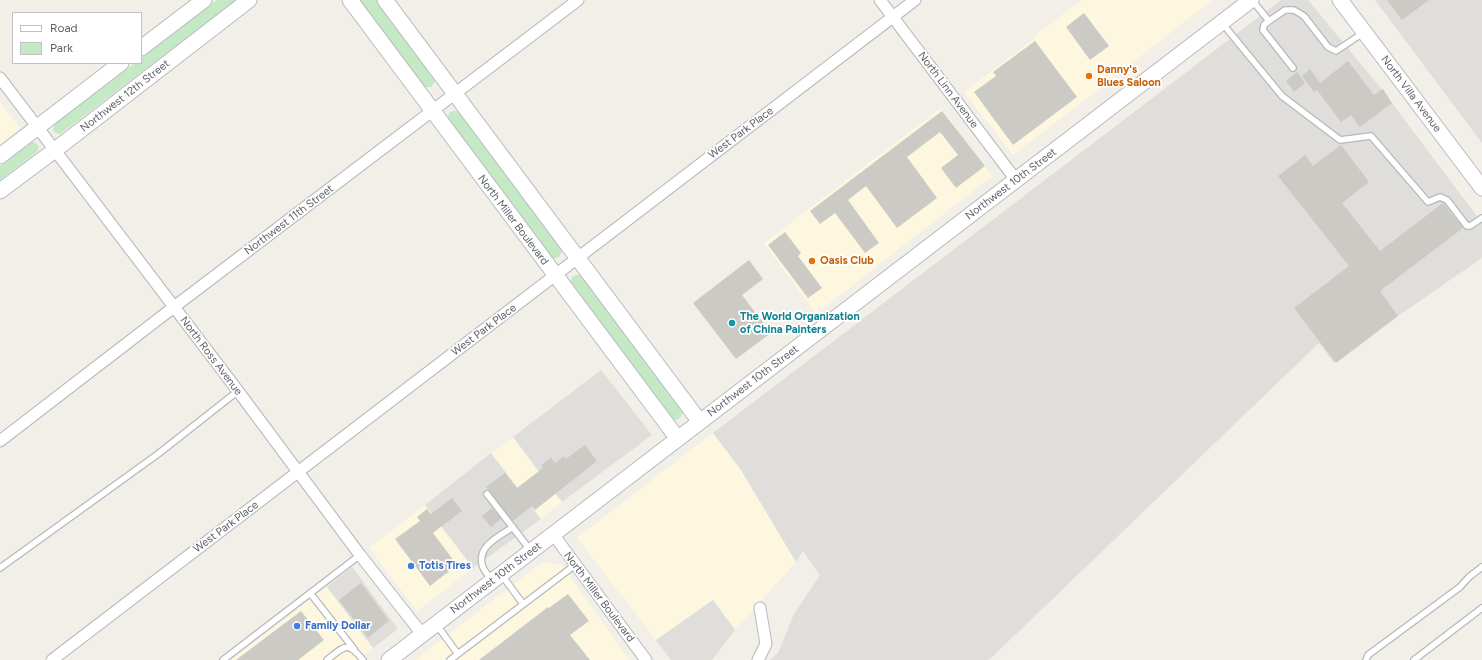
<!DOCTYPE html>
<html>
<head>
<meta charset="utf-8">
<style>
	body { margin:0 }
	#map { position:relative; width:1482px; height:660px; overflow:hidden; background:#f1efe8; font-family:Figtree,sans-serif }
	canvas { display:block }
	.legend { position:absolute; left:12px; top:12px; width:130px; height:52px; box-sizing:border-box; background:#fff; border:1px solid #bfc1c3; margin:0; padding:5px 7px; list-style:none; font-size:12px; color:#5f6368 }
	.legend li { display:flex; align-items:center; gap:8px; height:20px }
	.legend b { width:20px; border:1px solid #bfc1c3 }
</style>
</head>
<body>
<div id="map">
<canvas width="1482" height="660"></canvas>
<ul class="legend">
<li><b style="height:5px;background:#fff"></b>Road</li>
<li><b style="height:11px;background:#c5e8c5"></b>Park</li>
</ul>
</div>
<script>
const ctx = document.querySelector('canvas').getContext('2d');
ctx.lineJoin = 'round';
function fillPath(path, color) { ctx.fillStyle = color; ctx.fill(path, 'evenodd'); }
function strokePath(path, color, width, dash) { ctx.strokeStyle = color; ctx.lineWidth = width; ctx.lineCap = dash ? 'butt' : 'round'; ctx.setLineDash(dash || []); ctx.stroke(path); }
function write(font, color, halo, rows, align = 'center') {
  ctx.font = font + ' Figtree,sans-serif'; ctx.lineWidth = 3.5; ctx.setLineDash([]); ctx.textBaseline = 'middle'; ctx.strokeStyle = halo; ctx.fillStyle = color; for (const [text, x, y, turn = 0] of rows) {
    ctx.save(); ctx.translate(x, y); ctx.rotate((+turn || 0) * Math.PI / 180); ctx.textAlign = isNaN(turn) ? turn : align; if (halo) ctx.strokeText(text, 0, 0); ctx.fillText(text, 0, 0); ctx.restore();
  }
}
const commercial = new Path2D(`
	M1082 0H1212L1082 102 1013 155 964 92 1035 38 1034 36Z
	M0 102 20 128 0 144Z
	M941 108 992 176 816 314 764 243Z
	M713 433 741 470 796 562 735 630 713 600 656 640 577 538Z
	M513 437 562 502 541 519 491 453Z
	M425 505 473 568 417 611 369 548Z
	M543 562 562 565 629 660H415Z
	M327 587 373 648 357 660H231Z`);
const industrial = new Path2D(`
	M1281 0H1308L1380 87 1482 223V258L1398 316 1334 363 1319 343 989 660H770L778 653 794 614 820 575 803 551 796 562 741 470 713 433Z
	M1375 0H1482V143Z
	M601 370 652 435 562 502 513 437Z
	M491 453 541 519 473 568 425 505Z
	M352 567 398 629 373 648 327 587Z
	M713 600 735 630 712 660H671L656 640Z`);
const green = new Path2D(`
	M217 0H236L60 134H58L53 131 54 125 56 123 135 63H141V58Z
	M358 0H378L434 76 435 81 431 87H424Z
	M454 111H458L461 113 563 250 559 257 552 259 447 118 450 112Z
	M32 142H35L39 147 37 152 0 180V166Z
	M577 275H580L584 277 683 410V413L679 419 675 420 672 419 570 282 573 276Z`);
const building = new Path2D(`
	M1387 0H1429L1402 20Z
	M1084 13 1109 46 1090 60 1066 27Z
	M1035 41 1077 97 1013 145 974 92 996 76 993 72Z
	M1348 61 1374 95 1383 89 1392 103 1360 127 1351 115 1341 122 1317 90 1314 92 1302 76 1310 69 1320 83Z
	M1297 72 1305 83 1294 92 1286 81Z
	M942 111 985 166 956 188 941 168 958 155 940 132 907 157 937 198 897 228 866 186 848 200 879 243 865 253 835 213 820 224 810 211Z
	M1341 145 1369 182 1342 203 1380 251 1443 203 1463 228 1380 291 1398 316 1336 363 1294 308 1349 266 1278 176 1305 155 1313 166Z
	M785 232 801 253 798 256 822 288 808 298 768 245Z
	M749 260 763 279 742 295 771 333 736 359 693 303Z
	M585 445 597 461 535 510 532 506 513 521 486 487 505 473 517 488 543 468 541 465 551 458 555 463 564 456 566 459Z
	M452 498 462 511 433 533 457 565 430 586 395 539 420 521 417 517 427 509 431 514Z
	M492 508 501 519 491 527 482 516Z
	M361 583 389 621 368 638 339 600Z
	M568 594 589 621 570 635 590 660H479L548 607 549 608Z
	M301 611 324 640 298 660H236Z`);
const lane = new Path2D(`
	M1252 0 1269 21 1285 10H1294L1304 16 1328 47 1336 51 1363 33
	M1269 21 1264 25 1263 30 1293 68
	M1222 23 1282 96 1340 140 1371 136 1428 202 1440 197 1447 200 1467 226H1470L1482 218
	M487 494 531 551
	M0 568 158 454 238 391
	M501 574 523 604
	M492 580C489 576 482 569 482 564 478 545 500 536 513 527
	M310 593 354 649
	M436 624 458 654
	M223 660 360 555
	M327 660C345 646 347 640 363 660
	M450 660 575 565
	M1366 660 1368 655 1460 587 1469 577 1482 567
	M1414 660 1482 608`);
const street = new Path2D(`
	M880 0 1016 180
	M0 78 238 391 360 555 422 634
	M0 441 174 307 578 0
	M553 534 646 660
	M52 660 915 0
	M758 660 766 644 760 608`);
const secondary = new Path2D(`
	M350 0 678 439
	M385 0 700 422
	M1340 0 1482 188
	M141 48 204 0
	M0 156 121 63
	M0 191 55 150 249 0
	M389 660 1251 0`);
const markers = [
	[1089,76,4,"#e8710a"],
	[812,261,4,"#e8710a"],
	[732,323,4,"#0f9aa8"],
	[411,566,4,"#3f7fe0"],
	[297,626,4,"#3f7fe0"]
];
const foodNames = [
	["Danny's",1097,70],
	["Blues Saloon",1097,83],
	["Oasis Club",820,261]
];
const streetNames = [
	["North Linn Avenue",948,90,53],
	["North Villa Avenue",1411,94,53],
	["Northwest 12th Street",125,96,-38],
	["West Park Place",741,133,-37],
	["Northwest 10th Street",1011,184,-37],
	["Northwest 11th Street",289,220,-37],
	["North Miller Boulevard",513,220,53],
	["West Park Place",484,330,-37],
	["North Ross Avenue",211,356,53],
	["Northwest 10th Street",753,381,-37],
	["West Park Place",226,527,-37],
	["Northwest 10th Street",496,578,-37],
	["North Miller Boulevard",599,597,53]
];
const cultureNames = [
	["The World Organization",740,317],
	["of China Painters",740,330]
];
const shopNames = [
	["Totis Tires",419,566],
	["Family Dollar",305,626]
];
fillPath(commercial, '#fef7e0');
fillPath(industrial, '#e0deda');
fillPath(green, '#c5e8c5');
fillPath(building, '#cccac5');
strokePath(lane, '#b5b8bc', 8);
strokePath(street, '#b5b8bc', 13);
strokePath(secondary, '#b6babf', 17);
strokePath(lane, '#fff', 5.5);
strokePath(street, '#fff', 11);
strokePath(secondary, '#fff', 15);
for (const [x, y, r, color] of markers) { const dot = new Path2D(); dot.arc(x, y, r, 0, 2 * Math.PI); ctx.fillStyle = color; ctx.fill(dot); strokePath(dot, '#fff', 1.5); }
write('bold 11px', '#c56008', '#fff', foodNames, 'left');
write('11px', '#5f6368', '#fff', streetNames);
write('bold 11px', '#0d838f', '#fff', cultureNames, 'left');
write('bold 11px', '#366cbe', '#fff', shopNames, 'left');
</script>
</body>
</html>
